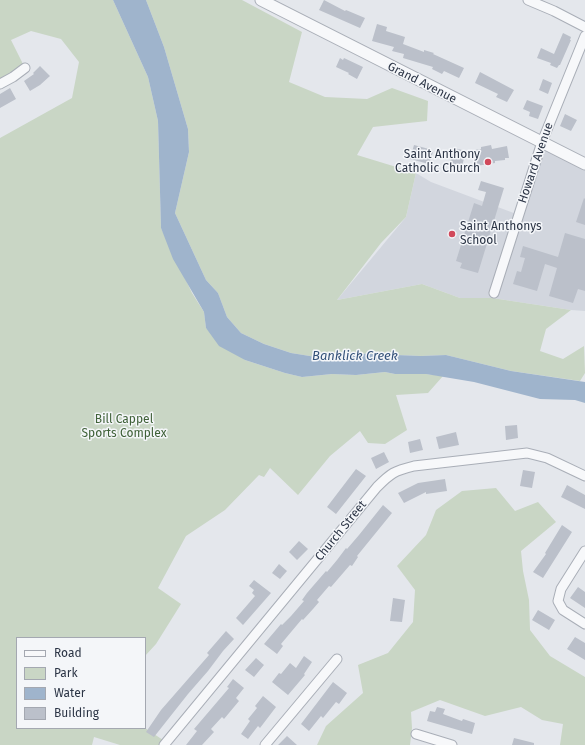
<!DOCTYPE html>
<html>
<head>
<meta charset="utf-8">
<style>
	body { margin:0 }
	#map { position:relative; width:585px; height:745px; overflow:hidden; background:#e4e7ec; font-family:"Fira Sans",sans-serif }
	canvas { display:block }
	.legend { position:absolute; left:16px; top:637px; width:130px; height:92px; box-sizing:border-box; background:#f4f6f9; border:1px solid #a4a8b1; margin:0; padding:5px 7px; list-style:none; font-size:12px; color:#2b3445 }
	.legend li { display:flex; align-items:center; gap:8px; height:20px }
	.legend b { width:20px; border:1px solid #a4a8b1 }
</style>
</head>
<body>
<div id="map">
<canvas width="585" height="745"></canvas>
<ul class="legend">
<li><b style="height:5px;background:#f7f8fa"></b>Road</li>
<li><b style="height:11px;background:#c9d6c5"></b>Park</li>
<li><b style="height:11px;background:#9fb4cc"></b>Water</li>
<li><b style="height:11px;background:#bbc0ca"></b>Building</li>
</ul>
</div>
<script>
const ctx = document.querySelector('canvas').getContext('2d');
ctx.lineJoin = 'round';
function fillPath(path, color) { ctx.fillStyle = color; ctx.fill(path, 'evenodd'); }
function strokePath(path, color, width, dash) { ctx.strokeStyle = color; ctx.lineWidth = width; ctx.lineCap = dash ? 'butt' : 'round'; ctx.setLineDash(dash || []); ctx.stroke(path); }
function write(font, color, halo, rows, align = 'center') {
  ctx.font = font + ' "Fira Sans",sans-serif'; ctx.lineWidth = 3; ctx.setLineDash([]); ctx.textBaseline = 'middle'; ctx.strokeStyle = halo; ctx.fillStyle = color; for (const [text, x, y, turn = 0] of rows) {
    ctx.save(); ctx.translate(x, y); ctx.rotate((+turn || 0) * Math.PI / 180); ctx.textAlign = isNaN(turn) ? turn : align; if (halo) ctx.strokeText(text, 0, 0); ctx.fillText(text, 0, 0); ctx.restore();
  }
}
const built = new Path2D(`
	M542 142 585 164V311L571 310 492 298H460L422 284 337 300 406 217 416 173 431 182 519 215Z`);
const green = new Path2D(`
	M0 0H113L148 77 158 121 161 228 192 293 204 312 206 328 245 360 285 373 302 377 332 374 356 375 385 372 395 374H426L443 376 428 393 396 395 407 430 385 444 368 443 360 431 330 456 298 495 270 468 264 477 259 475 225 510 186 536 158 588 181 604 156 644 145 656V638H17V728H145L166 742 164 745H120L94 737 92 745H0V138L72 98 79 62 61 39 31 31 11 40 25 68 0 84Z
	M146 0H242L302 32 289 82 325 97 367 99 392 88 428 101 427 121 373 127 357 155 416 173 406 217 381 243 337 300 422 284 460 298H492L571 310 546 329 540 351 563 359 584 346 585 373 580 381 511 371 446 355 421 356 346 353 316 357 291 353 264 344 241 333 227 317 218 293 206 280 175 213 189 152 188 129 164 47Z
	M496 488 515 511 538 502 556 522 521 551 523 571 529 600 530 630 550 656 585 677V745H560L563 724 542 720 521 707 485 716 440 700 411 712 412 728 410 745H317L326 726 363 693 358 665 388 653 413 622 415 590 397 566 426 535 436 510 462 491Z`);
const water = new Path2D(`
	M113 0H146L164 47 188 129 189 152 175 213 206 280 218 293 227 317 241 333 264 344 291 353 316 357 346 353 421 356 446 355 511 371 585 382V403L575 400 540 399 474 382 426 374H395L385 372 356 375 332 374 302 377 285 373 245 360 219 346 206 328 204 312 173 259 161 228 158 121 148 77Z`);
const building = new Path2D(`
	M324 0 345 11 346 10 365 18 360 28 319 10Z
	M377 24 387 27 386 31 405 37 403 44 424 52V50L434 53 433 54 464 68 459 78 444 71 442 74 432 69 433 67 403 58 404 54 392 51 394 47 372 41Z
	M563 33 571 37 570 40H571L560 65H559L557 68 550 65 551 63 537 58 541 48 554 54Z
	M340 58 343 60 344 58 363 67 357 79 348 74 349 73 336 67Z
	M40 66 50 76 40 85 30 91 24 81 34 74 33 73Z
	M480 72 514 90 507 102 496 97 498 94 475 83Z
	M543 79 552 83 548 94 539 90Z
	M10 88 16 99 0 108V94Z
	M527 100 543 106 538 119 529 116 530 112 523 109Z
	M565 114 577 120 571 131 560 126Z
	M414 145 429 149V151L433 152 429 164 410 159Z
	M491 145 492 149 507 146 509 158H505V160L495 161V163L476 166 473 150 481 149V147Z
	M454 148 466 151 462 166 450 163Z
	M481 181 504 188 478 273 460 268 462 263 456 261 474 203 482 206 486 192 478 190Z
	M584 198 585 199V225L576 222Z
	M565 233 585 239V291L578 289 573 303 549 296 557 268 545 264 537 291 513 284 517 271 521 272 525 258 520 257 523 246 558 257Z
	M517 425 518 438 506 440 505 426Z
	M456 432 459 445 439 449 436 437Z
	M420 439 423 450 410 453 408 442Z
	M384 452 389 462 376 469 371 458Z
	M356 469 366 476 336 514 327 507Z
	M523 470 535 472 532 488 520 486Z
	M445 479 447 491 426 494V492L404 503 398 493 418 483Z
	M567 485 585 495V509L561 497Z
	M383 505 392 513 357 556 358 557 352 566 350 565 331 587 329 586 317 600 319 602 313 609 303 620 302 619 281 644 283 646 277 654 264 644 281 624 282 625 291 616 304 601 302 600 307 593 326 571 327 572 337 560 346 548 347 549 359 535Z
	M562 525 572 532 543 578 533 572 546 554 545 553Z
	M299 541 308 549 297 560 289 552Z
	M279 564 287 571 280 579 272 573Z
	M254 580 271 593 243 625 236 618 255 596 252 593 254 590 249 586Z
	M578 587 585 592V608L570 598Z
	M393 598 405 600 402 622 390 621Z
	M538 610 555 620 549 630 532 620Z
	M226 631 234 639 223 651 208 671 188 694 154 737 146 732 161 710 209 655 207 653Z
	M575 637 585 643V660L567 649Z
	M304 656 312 662 304 674 305 675 288 695 272 682 279 673 281 674 290 663 296 668Z
	M256 658 264 665 254 677 245 670Z
	M233 679 244 688 236 698 239 701 224 719 222 717 211 729 214 732 202 745H186L197 731 194 729 229 688 227 687Z
	M333 682 347 693 339 704 336 702 323 718 321 716 309 731 301 724Z
	M263 696 276 707 260 728 258 726 248 739 241 734 250 721 248 719 257 708 255 706Z
	M437 707 445 709 443 714 462 721 463 719 475 723 472 734 427 721 430 711 435 712Z
	M287 736 297 745H278Z
	M514 738 534 743V745H512Z`);
const minor = new Path2D(`
	M528 0 554 11 585 27
	M0 84 13 77 25 68
	M494 293 542 142 585 36
	M585 551 561 589 558 601 563 610 585 624
	M416 734 452 745
	M164 745 377 487C391 473 394 471 414 466L527 453 547 458 585 476
	M265 745 337 659`);
const tertiary = new Path2D(`
	M261 0 585 164`);
const markers = [
	[488,162,4,"#d1495b"],
	[452,234,4,"#d1495b"]
];
const streetNames = [
	["Grand Avenue",422,83,27],
	["Howard Avenue",536,163,-71],
	["Church Street",341,531,-51]
];
const poiNames = [
	["Saint Anthony",480,155],
	["Catholic Church",480,169],
	["Saint Anthonys",460,227,"left"],
	["School",460,241,"left"]
];
const parkNames = [
	["Bill Cappel",124,420],
	["Sports Complex",124,434]
];
const waterNames = [
	["Banklick Creek",355,356]
];
fillPath(built, '#d2d6de');
fillPath(green, '#c9d6c5');
fillPath(water, '#9fb4cc');
fillPath(building, '#bbc0ca');
strokePath(minor, '#a9aeb7', 11);
strokePath(tertiary, '#a9aeb7', 13);
strokePath(minor, '#f7f8fa', 9);
strokePath(tertiary, '#f7f8fa', 11);
for (const [x, y, r, color] of markers) { const dot = new Path2D(); dot.arc(x, y, r, 0, 2 * Math.PI); ctx.fillStyle = color; ctx.fill(dot); strokePath(dot, '#f4f6f9', 1.5); }
write('12px', '#2b3445', '#f4f6f9', streetNames);
write('12px', '#2b3445', '#f4f6f9', poiNames, 'right');
write('12px', '#3f6138', '#f4f6f9', parkNames);
write('italic 13px', '#34527a', '#f4f6f9', waterNames);
</script>
</body>
</html>
